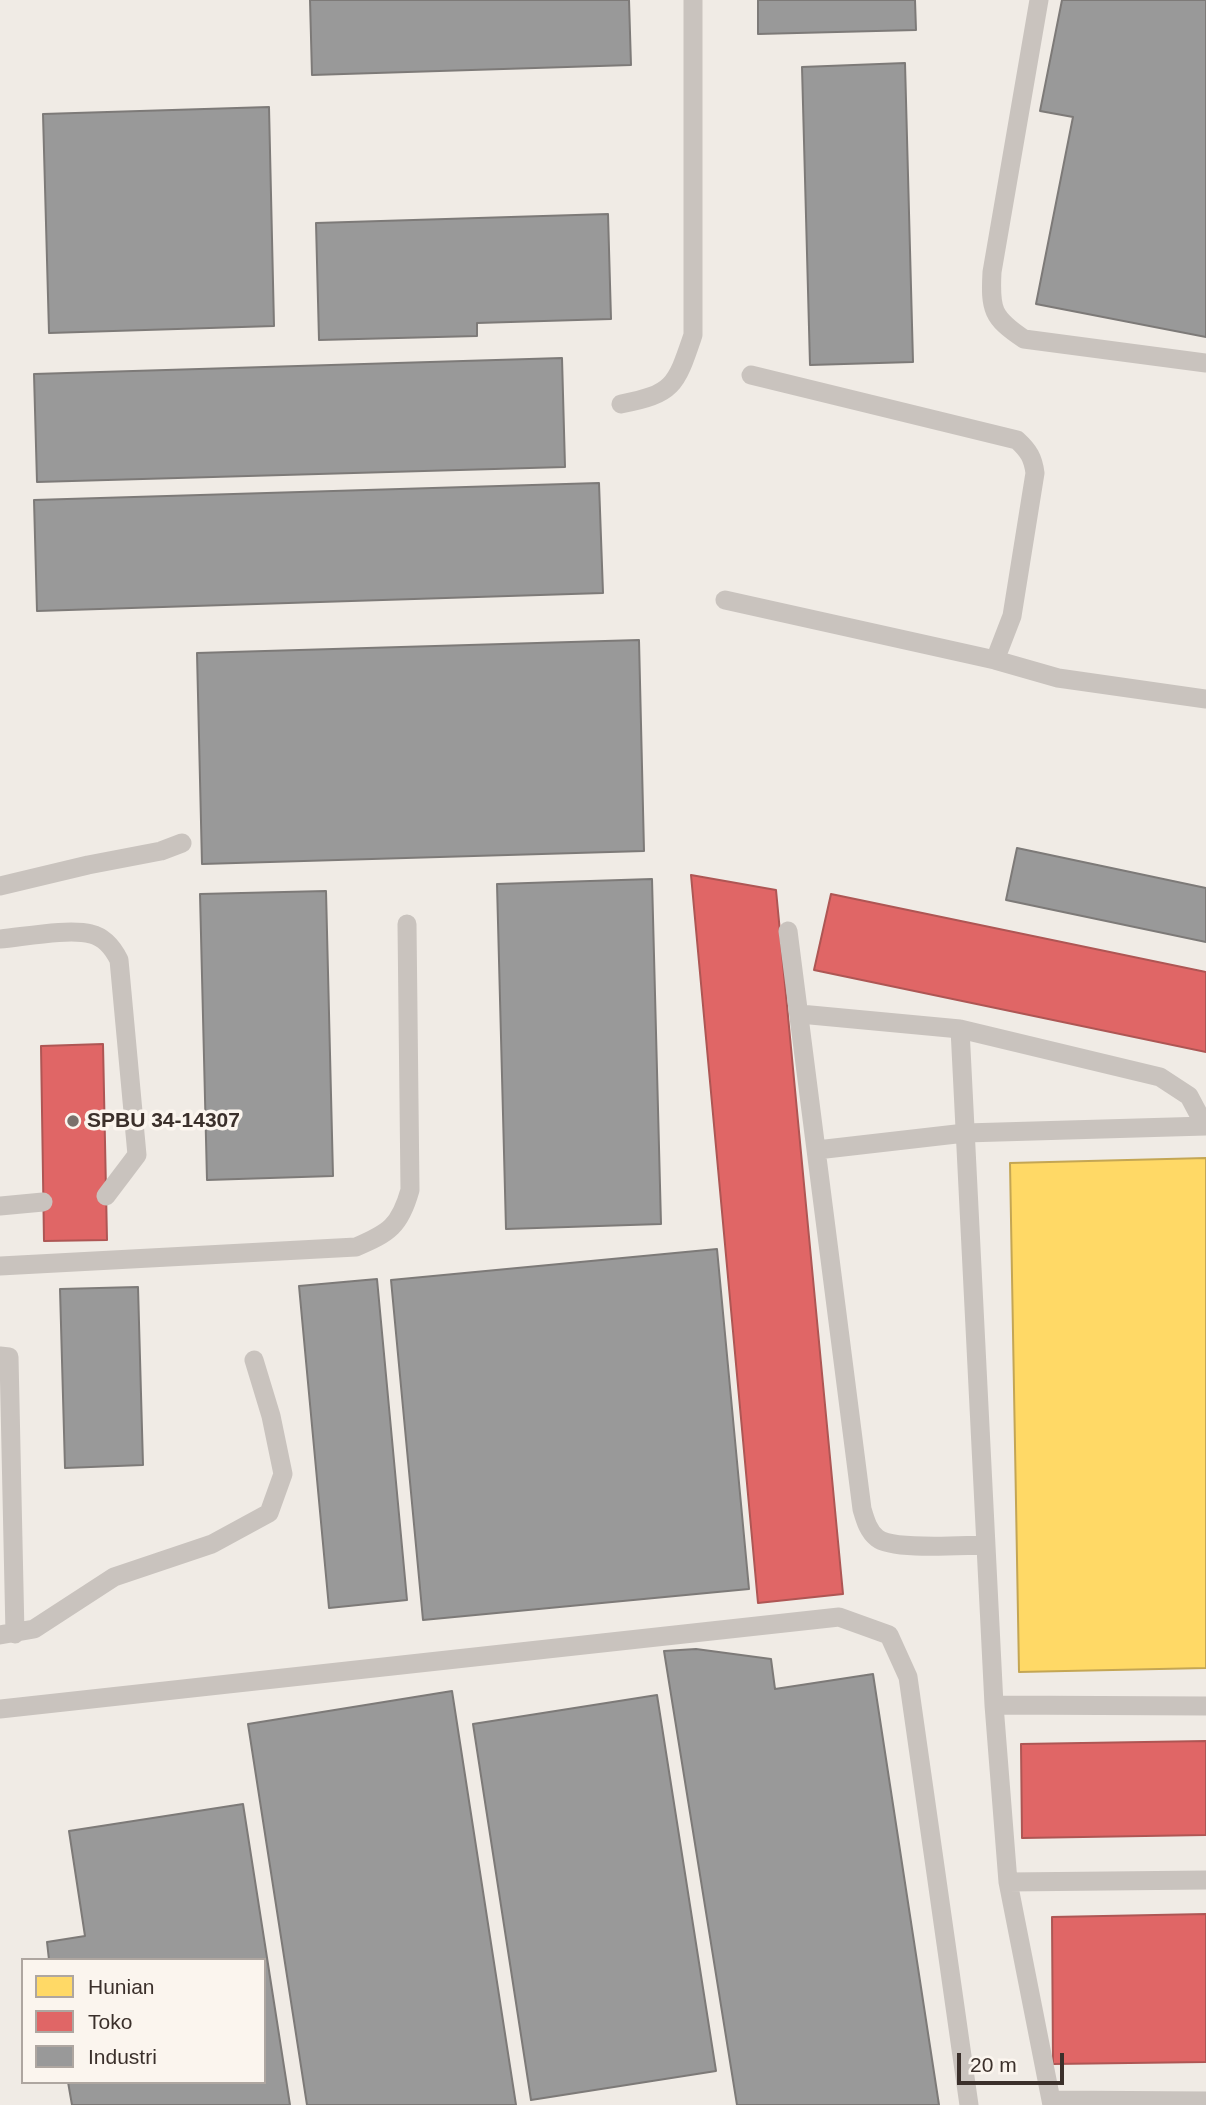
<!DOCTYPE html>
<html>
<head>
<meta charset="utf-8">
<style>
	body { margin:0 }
	#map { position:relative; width:1206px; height:2105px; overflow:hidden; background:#f0ebe5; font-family:Helvetica,sans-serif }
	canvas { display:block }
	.legend { position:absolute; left:21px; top:1958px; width:245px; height:126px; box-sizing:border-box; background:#fbf5ee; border:2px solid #aea6a0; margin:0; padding:9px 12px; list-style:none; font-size:21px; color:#3b302b }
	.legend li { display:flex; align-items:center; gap:14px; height:35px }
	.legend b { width:35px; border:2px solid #aea6a0 }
	.scale { position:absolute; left:957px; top:2053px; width:107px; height:32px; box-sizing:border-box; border:4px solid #3b302b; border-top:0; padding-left:9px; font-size:21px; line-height:24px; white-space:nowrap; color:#3b302b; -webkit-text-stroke:5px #fbf5ee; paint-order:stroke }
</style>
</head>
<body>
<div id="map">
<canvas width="1206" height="2105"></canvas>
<ul class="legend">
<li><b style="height:19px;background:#ffd966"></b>Hunian</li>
<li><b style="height:19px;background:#e06666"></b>Toko</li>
<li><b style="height:19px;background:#999"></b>Industri</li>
</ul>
<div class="scale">20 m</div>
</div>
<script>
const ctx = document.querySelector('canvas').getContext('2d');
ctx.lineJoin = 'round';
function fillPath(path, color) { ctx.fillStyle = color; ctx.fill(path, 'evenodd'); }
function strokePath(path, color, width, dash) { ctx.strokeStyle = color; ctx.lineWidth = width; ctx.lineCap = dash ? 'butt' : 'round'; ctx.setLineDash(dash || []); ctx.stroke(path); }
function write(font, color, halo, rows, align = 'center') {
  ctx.font = font + ' Helvetica,sans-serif'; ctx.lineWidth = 7; ctx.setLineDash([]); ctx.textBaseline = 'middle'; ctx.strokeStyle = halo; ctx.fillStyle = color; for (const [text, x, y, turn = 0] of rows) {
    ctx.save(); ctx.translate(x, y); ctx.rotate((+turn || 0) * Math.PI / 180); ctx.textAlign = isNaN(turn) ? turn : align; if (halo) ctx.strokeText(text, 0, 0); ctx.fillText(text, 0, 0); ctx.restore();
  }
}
const homes = new Path2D(`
	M1206 1158V1668L1019 1672 1010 1163Z`);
const shops = new Path2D(`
	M691 875 776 890 843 1594 758 1603Z
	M831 894 1206 972V1052L814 970Z
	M103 1044 107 1240 44 1241 41 1046Z
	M1206 1741V1835L1022 1838 1021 1744Z
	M1206 1914V2062L1053 2064 1052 1917Z`);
const industry = new Path2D(`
	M310 0H629L631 65 312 75Z
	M758 0H915L916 30 758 34Z
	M1062 0H1206V337L1036 304 1073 117 1040 111Z
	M905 63 913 362 810 365 802 67Z
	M269 107 274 326 49 333 43 114Z
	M608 214 611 319 477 323V336L319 340 316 223Z
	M562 358 565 467 37 482 34 374Z
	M599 483 603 593 37 611 34 500Z
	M639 640 644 851 202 864 197 653Z
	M1017 848 1206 888V942L1006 900Z
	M652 879 661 1224 506 1229 497 884Z
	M326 891 333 1176 207 1180 200 894Z
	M717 1249 749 1589 423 1620 391 1280Z
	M377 1279 407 1600 329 1608 299 1286Z
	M138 1287 143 1465 65 1468 60 1289Z
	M696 1649 771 1659 775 1689 873 1674 939 2105H737L664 1651Z
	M452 1691 516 2105H307L248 1724Z
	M657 1695 716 2071 531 2100 473 1724Z
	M243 1804 290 2105H72L68 2082H264V1960H49L47 1942 85 1936 69 1831Z`);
const service = new Path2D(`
	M1039 0 992 272C990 309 992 318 1024 339L1206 363
	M751 375 1017 440C1029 451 1033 458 1035 473L1012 616 995 660
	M621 404C674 394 676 385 693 335V0
	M725 600 995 660 1058 678 1206 699
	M0 886 88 865 161 851 182 843
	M788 931 862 1509C865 1519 868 1531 877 1538 893 1551 963 1545 986 1545
	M0 939C23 937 69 928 91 934 104 937 113 948 119 960L137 1155 106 1196
	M800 1014 960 1029 994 1705 1206 1706
	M960 1029 1160 1077 1189 1096 1205 1126
	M817 1150 965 1133 1206 1126
	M0 1206 43 1202
	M0 1266 356 1247C389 1233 400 1226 410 1190L407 924
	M0 1356 9 1357 15 1634
	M0 1635 34 1629 114 1577 212 1544 269 1513 283 1474 271 1416 254 1360
	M994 1705 1008 1882 1052 2105
	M0 1709 839 1617 889 1635 908 1677 969 2105
	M1008 1882 1206 1880
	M1052 2100 1206 2101`);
const markers = [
	[73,1121,7,"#7a716c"]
];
const poiNames = [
	["SPBU 34-14307",87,1121]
];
fillPath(homes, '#ffd966');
strokePath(homes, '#c4a654', 2);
fillPath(shops, '#e06666');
strokePath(shops, '#ae5654', 2);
fillPath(industry, '#999');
strokePath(industry, '#7d7a78', 2);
strokePath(service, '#c9c3be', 19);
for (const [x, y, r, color] of markers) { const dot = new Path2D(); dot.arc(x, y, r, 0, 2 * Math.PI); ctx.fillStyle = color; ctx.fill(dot); strokePath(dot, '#fbf5ee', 2.5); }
write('bold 21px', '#3b302b', '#fbf5ee', poiNames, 'left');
</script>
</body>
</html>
